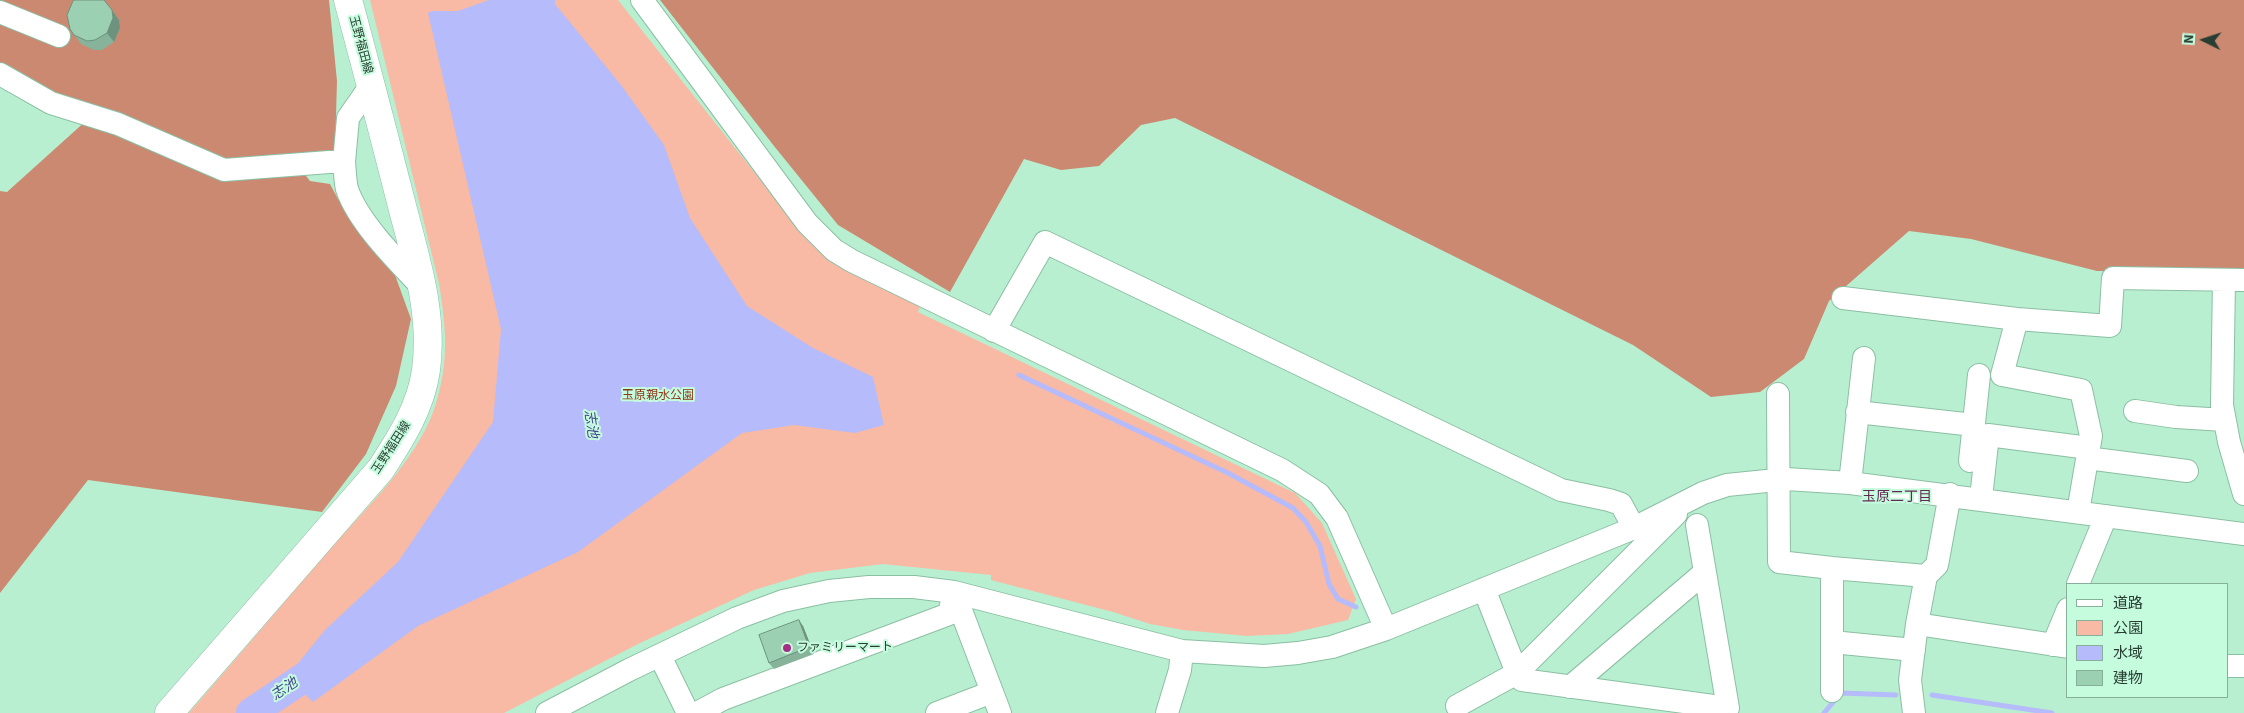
<!DOCTYPE html>
<html>
<head>
<meta charset="utf-8">
<style>
	body { margin:0 }
	#map { position:relative; width:2244px; height:713px; overflow:hidden; background:#b9efd1; font-family:"Source Sans 3","Noto Sans JP",sans-serif }
	canvas { display:block }
	.legend { position:absolute; left:2066px; top:583px; width:162px; height:115px; box-sizing:border-box; background:#c6fcde; border:1px solid #87b09a; margin:0; padding:6px 9px; list-style:none; font-size:15px; color:#293e33 }
	.legend li { display:flex; align-items:center; gap:10px; height:25px }
	.legend b { width:25px; border:1px solid #87b09a }
	.north { position:absolute; left:2179px; top:15px; width:50px; height:50px; -webkit-text-stroke:4px #c6fcde; paint-order:stroke; rotate:274deg; font-size:14px; font-weight:700; line-height:20px; text-align:center; color:#293e33 }
	.north::after { content:''; display:block; margin:auto; width:18px; height:22px; background:#293e33; clip-path:polygon(50% 0,100% 100%,50% 72%,0 100%) }
</style>
</head>
<body>
<div id="map">
<canvas width="2244" height="713"></canvas>
<ul class="legend">
<li><b style="height:6px;background:#fff"></b>道路</li>
<li><b style="height:14px;background:#f8baa4"></b>公園</li>
<li><b style="height:14px;background:#b5bbfb"></b>水域</li>
<li><b style="height:14px;background:#9cd0b3"></b>建物</li>
</ul>
<div class="north">N</div>
</div>
<script>
const ctx = document.querySelector('canvas').getContext('2d');
ctx.lineJoin = 'round';
function fillPath(path, color) { ctx.fillStyle = color; ctx.fill(path, 'evenodd'); }
function strokePath(path, color, width, dash) { ctx.strokeStyle = color; ctx.lineWidth = width; ctx.lineCap = dash ? 'butt' : 'round'; ctx.setLineDash(dash || []); ctx.stroke(path); }
function write(font, color, halo, rows, align = 'center') {
  ctx.font = font + ' "Source Sans 3","Noto Sans JP",sans-serif'; ctx.lineWidth = 4; ctx.setLineDash([]); ctx.textBaseline = 'middle'; ctx.strokeStyle = halo; ctx.fillStyle = color; for (const [text, x, y, turn = 0] of rows) {
    ctx.save(); ctx.translate(x, y); ctx.rotate((+turn || 0) * Math.PI / 180); ctx.textAlign = isNaN(turn) ? turn : align; if (halo) ctx.strokeText(text, 0, 0); ctx.fillText(text, 0, 0); ctx.restore();
  }
}
const green = new Path2D(`
	M370 0H618L811 244 848 272 920 306 918 312 1295 493 1322 523 1356 599 1348 620 1288 634 1247 636 1183 630 1150 624 1113 612 991 580V575L883 564 810 573 754 590 638 644 504 713H189C237 658 284 602 332 547 369 505 422 455 437 400 449 359 446 326 439 284Z`);
const forest = new Path2D(`
	M0 0H329L337 81 335 151 293 159 310 181 330 184 338 199 391 264 411 319 396 386 366 454 322 512 88 480 0 593V191L7 192 98 110 52 96 0 65Z
	M660 0H2244V272L2097 271 1971 239 1909 231 1829 301 1804 359 1760 392 1711 397 1633 345 1175 118 1141 125 1099 166 1061 170 1024 159 950 292 838 225 774 146Z`);
const water = new Path2D(`
	M489 0H555V4L621 85 664 145 690 218 747 306 813 348 873 377 884 425 855 433 794 425 742 433 578 552 418 626 313 702 287 677 325 630 398 562 493 422 501 329 428 13 432 11H458Z`);
const stream = new Path2D(`
	M1019 375 1228 473 1293 508 1306 522 1320 546 1329 584 1338 599 1356 607
	M1932 695 2052 713
	M1824 713 1841 693 1896 695`);
const river = new Path2D(`
	M251 713 327 662`);
const minor = new Path2D(`
	M642 0 807 223 834 250 852 261 1282 470 1319 494 1337 518 1386 629
	M0 12 59 36
	M0 74 51 103 118 124 224 170 329 162H344L348 118 371 85
	M344 162C345 171 345 181 347 189 358 222 398 262 422 287
	M2224 280 2222 405 2229 442 2244 494
	M1843 298 2017 319 2110 326 2113 278 2244 280
	M2017 319 2002 375 2081 390 2091 436 2078 512
	M994 331 1045 242 1561 490 1609 500 1621 504 1634 528
	M1778 394 1779 562 1832 568 1926 576
	M2135 411 2176 417 2225 420
	M1857 412 1974 425
	M2087 458 2187 471
	M1970 461 1979 375
	M1850 483 1864 358
	M1981 498 1988 435 2089 448
	M2078 584 2106 516
	M1484 589 1517 673 1522 680 1728 708 1697 525
	M954 592 1000 713
	M1917 624 2068 647
	M1832 642 1914 650
	M2053 645 2068 609
	M660 656 688 713
	M2228 666H2244
	M1570 687 1705 572
	M1832 691V568
	M1457 706 1517 673 1676 514
	M547 713 629 670 737 618 783 601 829 591 869 587H914L954 592 1182 651 1264 656 1298 653 1332 647 1386 629 1634 528 1703 493 1727 485 1786 479 1850 483 2244 534
	M697 713 723 699 949 614 954 592
	M937 713 992 692
	M1167 713 1180 670 1182 651
	M1914 713 1910 680 1917 624 1926 576 1937 565 1950 494`);
const major = new Path2D(`
	M169 713 381 469C401 438 421 407 426 370 434 311 414 254 400 198 383 132 366 66 348 0`);
const wall = new Path2D(`
	M112 10 119 20 120 28 114 42 102 50H94L81 44 70 29Z
	M803 626 814 654 774 669 769 663Z`);
const shadedWall = new Path2D(`
	M112 10 119 20 120 28 114 42 107 33Z
	M799 620 803 626 814 654 809 647Z`);
const building = new Path2D(`
	M75 0H104L112 10 113 18 107 33 95 40 87 41 74 35 70 29 67 15 73 1Z
	M799 620 809 647 769 663 759 635Z`);
const markers = [
	[787,648,5,"#a42d85"]
];
const streetNames = [
	["玉野福田線",360,45,75],
	["玉野福田線",392,448,-57]
];
const parkNames = [
	["玉原親水公園",658,396]
];
const poiNames = [
	["ファミリーマート",797,648]
];
const waterNames = [
	["志池",590,424,82],
	["志池",285,690,-34]
];
const neighbourhoodNames = [
	["玉原二丁目",1897,498]
];
fillPath(green, '#f8baa4');
fillPath(forest, '#cc8971');
fillPath(water, '#b5bbfb');
strokePath(stream, '#b5bbfb', 5);
strokePath(river, '#b5bbfb', 30);
strokePath(minor, '#8bbfa3', 24);
strokePath(major, '#8bbfa3', 29);
strokePath(minor, '#fff', 22);
strokePath(major, '#fff', 28);
fillPath(wall, '#86b39a');
fillPath(shadedWall, '#6d927d');
fillPath(building, '#9cd0b3');
strokePath(building, '#6d927d', 1);
for (const [x, y, r, color] of markers) { const dot = new Path2D(); dot.arc(x, y, r, 0, 2 * Math.PI); ctx.fillStyle = color; ctx.fill(dot); strokePath(dot, '#c6fcde', 2); }
write('12px', '#293e33', '#c6fcde', streetNames);
write('12px', '#8b3919', '#c6fcde', parkNames);
write('12px', '#293e33', '#c6fcde', poiNames, 'left');
write('italic 14px', '#43438d', '#c6fcde', waterNames);
write('14px', '#642952', '#c6fcde', neighbourhoodNames);
</script>
</body>
</html>
